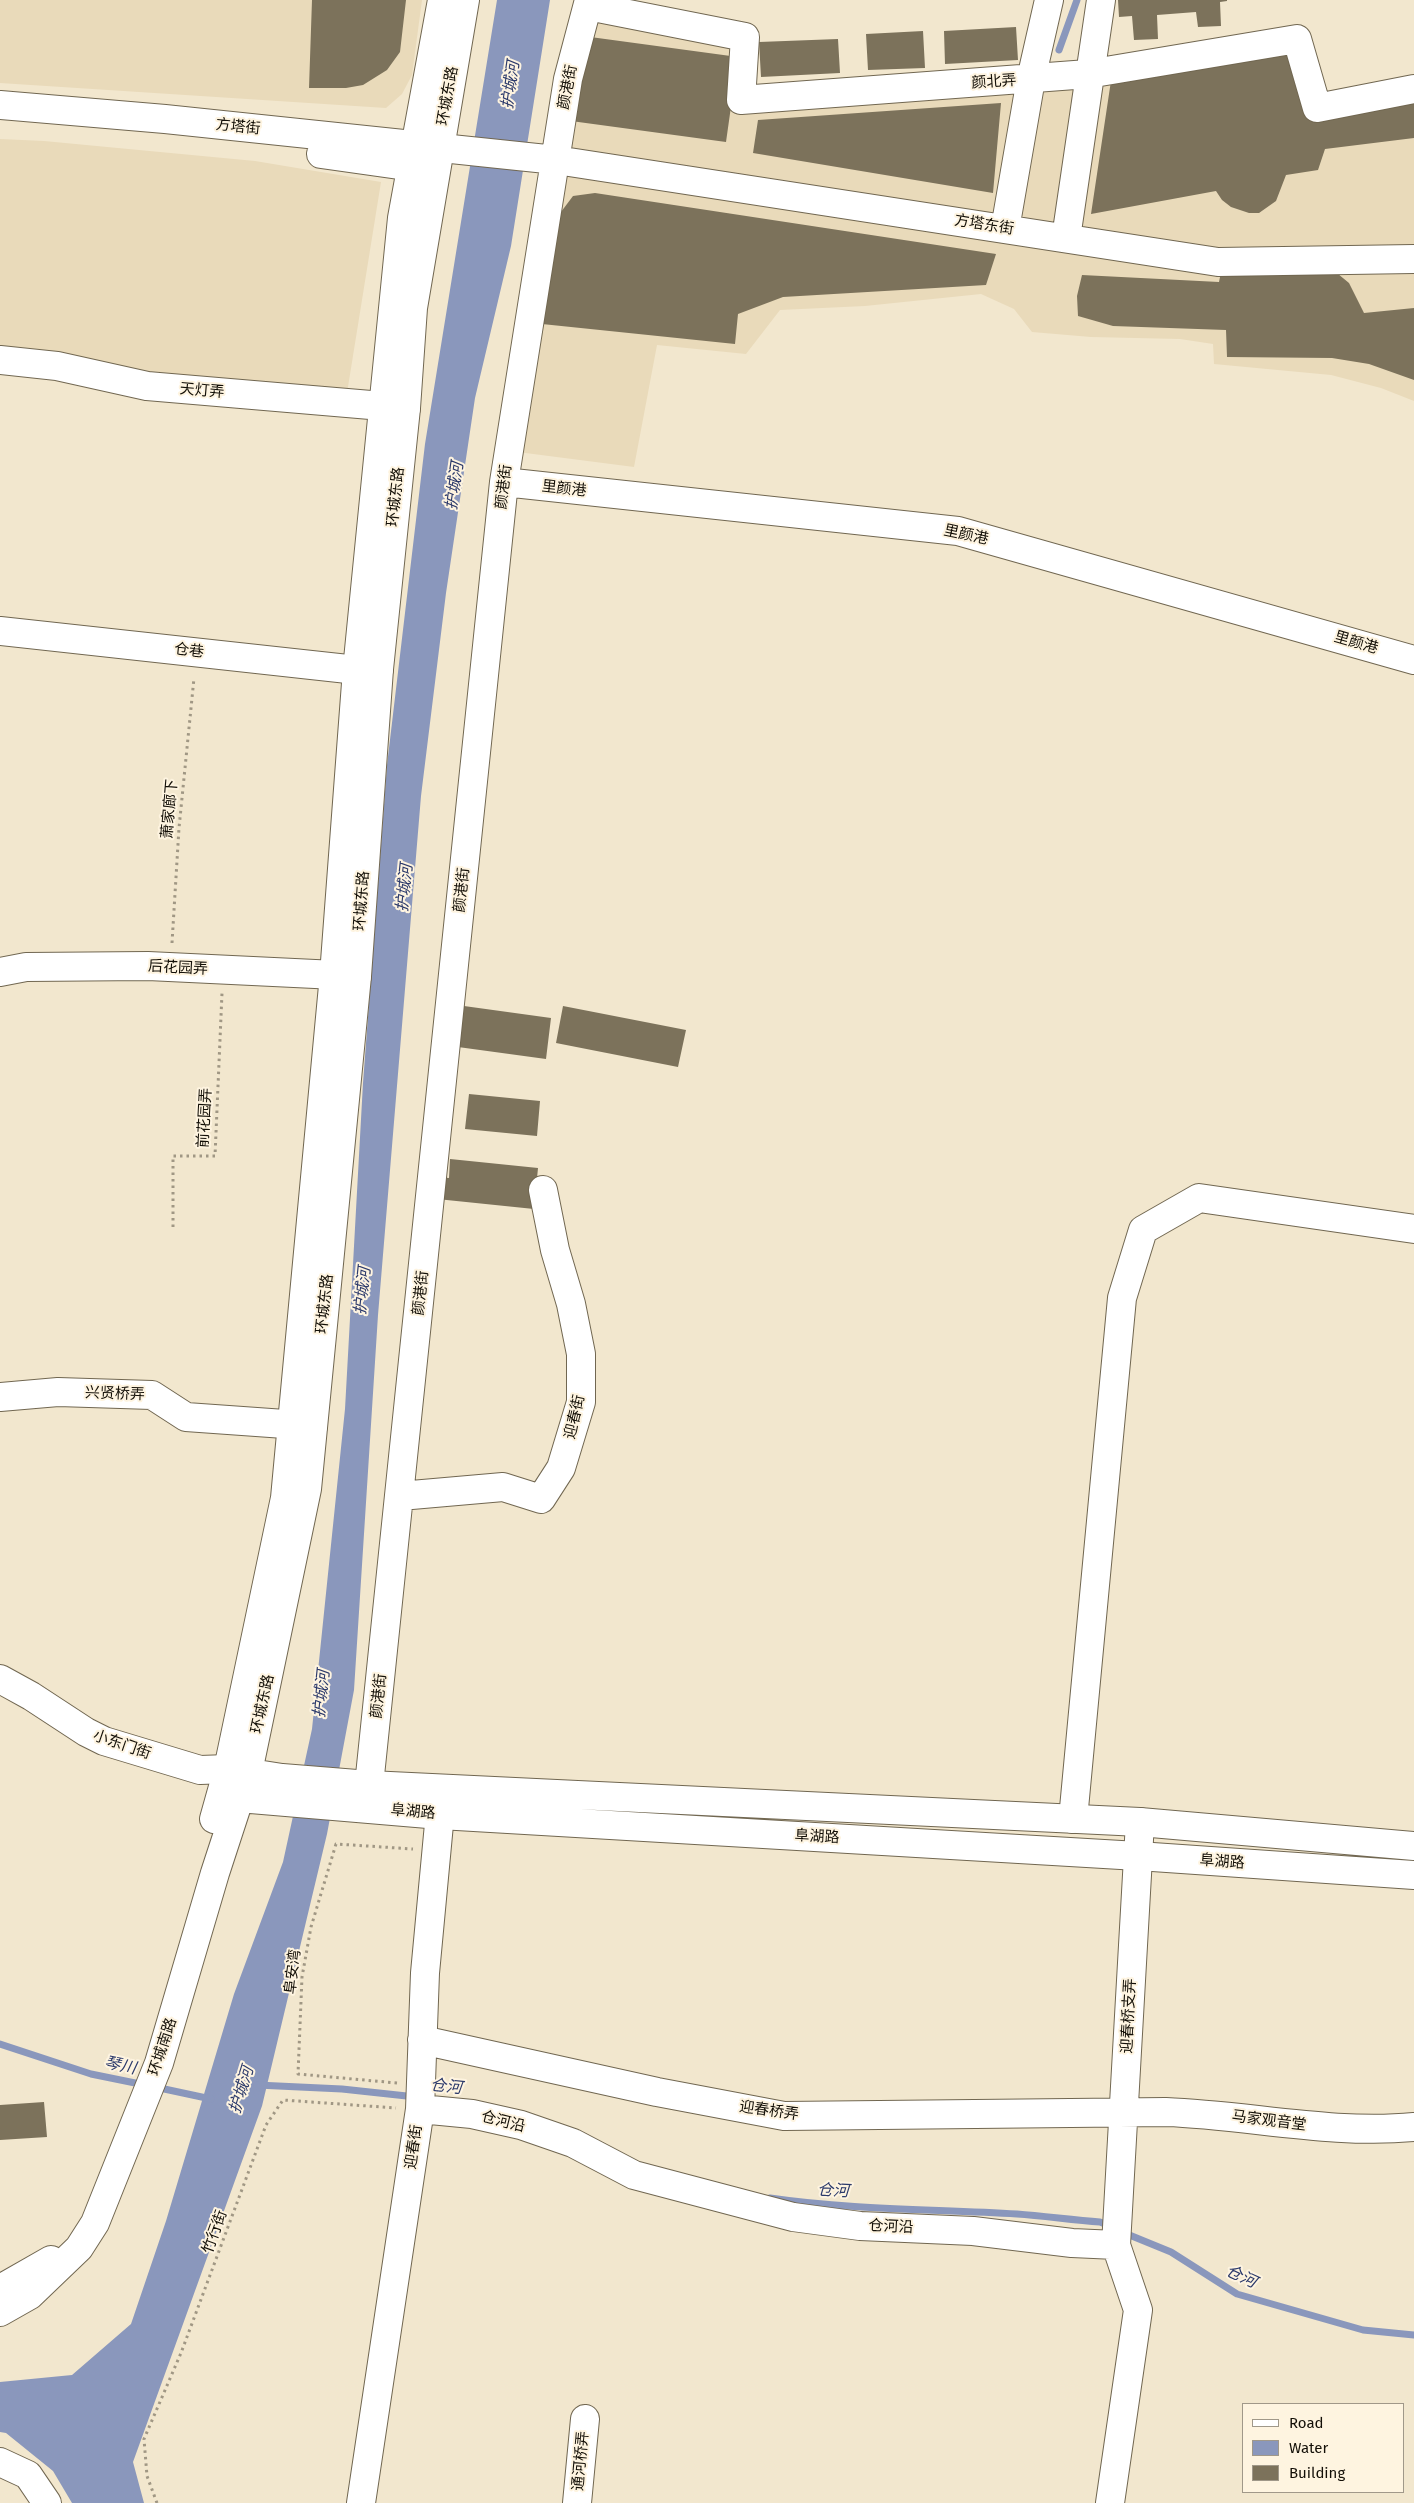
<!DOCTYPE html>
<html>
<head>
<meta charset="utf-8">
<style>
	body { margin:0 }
	#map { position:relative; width:1414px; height:2503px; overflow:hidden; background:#f2e7ce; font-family:"Fira Sans",sans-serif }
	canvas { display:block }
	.legend { position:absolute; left:1242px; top:2403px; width:162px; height:90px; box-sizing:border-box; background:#fef4e0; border:1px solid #a09889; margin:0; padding:6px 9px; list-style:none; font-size:15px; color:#130f07 }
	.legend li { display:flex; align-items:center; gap:10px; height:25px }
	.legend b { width:25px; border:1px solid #a09889 }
</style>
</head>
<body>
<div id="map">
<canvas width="1414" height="2503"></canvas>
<ul class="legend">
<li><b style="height:6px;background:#fff"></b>Road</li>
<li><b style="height:14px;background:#8a97bc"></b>Water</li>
<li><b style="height:14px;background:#7c725b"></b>Building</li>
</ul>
</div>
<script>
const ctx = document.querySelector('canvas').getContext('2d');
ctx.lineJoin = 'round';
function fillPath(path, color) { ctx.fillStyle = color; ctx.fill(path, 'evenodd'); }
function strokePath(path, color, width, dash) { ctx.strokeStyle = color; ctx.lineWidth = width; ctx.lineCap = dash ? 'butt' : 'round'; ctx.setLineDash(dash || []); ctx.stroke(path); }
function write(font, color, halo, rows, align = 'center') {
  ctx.font = font + ' "Fira Sans","Noto Sans SC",sans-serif'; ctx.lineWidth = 4; ctx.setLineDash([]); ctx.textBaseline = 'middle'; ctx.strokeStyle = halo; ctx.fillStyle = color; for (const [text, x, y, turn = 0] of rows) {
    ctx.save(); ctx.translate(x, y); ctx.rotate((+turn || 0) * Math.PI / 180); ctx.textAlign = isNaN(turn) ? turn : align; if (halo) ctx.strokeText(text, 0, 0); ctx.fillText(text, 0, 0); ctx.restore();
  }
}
const built = new Path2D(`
	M0 0H422L412 75 402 94 386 108 0 83Z
	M576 1 749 29 743 105 1296 43 1313 112 1414 93V401L1381 388 1331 375 1214 364 1213 344 1180 339 1091 337 1032 332 1014 309 981 294 865 306 780 310 746 354 657 345 634 467 510 451Z
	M0 139 44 141 255 161 381 182 347 393 0 363Z`);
const water = new Path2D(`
	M497 0H550L511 246 475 398 446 593 421 796 378 1315 354 1690 327 1834 262 2106 133 2462 144 2503H72L53 2471 6 2433 0 2432V2382L72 2375 131 2324 166 2221 234 1994 283 1862 312 1729 345 1409 363 1083 387 765 425 444Z`);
const stream = new Path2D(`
	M1059 50 1077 0
	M0 2044 91 2074 145 2085
	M257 2085 342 2089 416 2097
	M155 2087 211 2099
	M770 2198C852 2210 934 2209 1017 2214 1045 2216 1072 2220 1100 2222L1110 2226
	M1122 2232 1171 2252 1237 2294 1363 2330 1414 2335`);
const building = new Path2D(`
	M312 0H406L400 52 387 70 363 85 346 88H309Z
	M1118 0H1227V1L1220 2 1221 26 1198 27 1196 12 1157 15 1158 39 1134 40 1132 16 1119 17Z
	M1016 27 1018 60 945 64 944 31Z
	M923 31 925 68 868 70 866 34Z
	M583 36 738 57 726 142 571 121Z
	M838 39 840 73 761 77 759 42Z
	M1296 48 1310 116 1414 99V138L1325 149 1318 170 1286 175 1276 201 1259 213H1249L1231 207 1222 200 1216 191 1091 214 1112 74Z
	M1001 103 993 193 753 153 758 120Z
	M595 193 996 254 986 285 783 297 738 314 735 344 542 324 558 216 573 196Z
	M1332 269 1349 283 1364 313 1414 308V380L1369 364 1332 358 1227 357 1226 330 1113 326 1078 316 1077 296 1082 275 1219 282 1221 272Z
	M464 1006 551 1018 546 1059 458 1047Z
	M563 1006 686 1030 678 1067 556 1043Z
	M469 1094 540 1101 537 1136 465 1129Z
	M450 1159 538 1168 534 1209 437 1199 440 1177 449 1178Z
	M44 2102 47 2137 0 2140V2105Z`);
const path = new Path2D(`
	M172 943 179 828 194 678
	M173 1227V1156H215L222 993
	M397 2083 298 2074 302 1977 311 1927 336 1844 413 1849
	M157 2503 147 2476 144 2439 181 2353 266 2125 283 2100 396 2108`);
const minor = new Path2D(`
	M588 6 745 37 741 100 1088 74 1297 39 1317 108 1414 89
	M0 105 165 119 556 160 1218 262 1414 259
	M321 154 413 167H435
	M1005 229 1031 79 1049 0
	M1066 238 1101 0
	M0 360 57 366 147 386 406 408
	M504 482 958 531 1414 660
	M0 631 357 670 379 669
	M0 972 26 967 148 966 357 976
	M0 1397 58 1392 152 1395 186 1417 313 1426
	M400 1496 503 1487 541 1499 561 1468 581 1402V1354L571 1304 555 1250 543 1190
	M0 1679 31 1696 86 1732 104 1741 200 1770 228 1769
	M369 1785 504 482 568 79 589 0
	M1073 1819 1122 1298 1143 1230 1199 1198 1414 1229
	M422 2040 657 2092 784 2116 1166 2112C1248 2115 1333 2135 1414 2127
	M420 2109 472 2114 521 2125 573 2143 634 2175 793 2217 860 2226 973 2231 1072 2243 1116 2245 1138 2310 1110 2503
	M1116 2245 1140 1822
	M0 2462 28 2475 47 2503
	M361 2503 420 2109 425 1973 442 1792
	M577 2503 585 2419`);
const major = new Path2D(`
	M231 1770 282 1778 369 1785 1140 1822 1414 1846
	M224 1794 239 1798 440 1815 1138 1856 1414 1875
	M214 1819 228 1769 285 1498 334 975 357 670 402 218 442 0
	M0 2289 51 2260
	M0 2312 30 2295 79 2248 95 2223 159 2063 215 1873 248 1772 307 1489 357 976 379 669 406 408 413 308 465 0`);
const streetNames = [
	["颜北弄",994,82,-4],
	["颜港街",568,87,-79],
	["环城东路",448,96,-80],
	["方塔街",238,127,6],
	["方塔东街",984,225,9],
	["天灯弄",202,391,5],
	["颜港街",504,487,-83],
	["里颜港",564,489,6],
	["环城东路",396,497,-84],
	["里颜港",966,535,12],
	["里颜港",1356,643,16],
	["仓巷",189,651,6],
	["萧家廊下",170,809,-85],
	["颜港街",462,890,-84],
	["环城东路",362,901,-86],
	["后花园弄",178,968,3],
	["前花园弄",205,1118,-87],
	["颜港街",421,1293,-84],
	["环城东路",325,1304,-84],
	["兴贤桥弄",115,1394,2],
	["迎春街",575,1417,-77],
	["颜港街",379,1696,-84],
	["环城东路",263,1704,-78],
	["小东门街",122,1745,19],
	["阜湖路",413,1812,5],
	["阜湖路",817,1837,3],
	["阜湖路",1222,1862,4],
	["阜安湾",293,1972,-83],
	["迎春桥支弄",1129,2016,-87],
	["环城南路",163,2047,-72],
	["迎春桥弄",769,2111,8],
	["马家观音堂",1269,2121,7],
	["仓河沿",503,2122,14],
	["迎春街",414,2147,-82],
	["仓河沿",891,2227,3],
	["竹行街",215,2232,-70],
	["通河桥弄",581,2461,-85]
];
const waterNames = [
	["护城河",511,85,-82],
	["护城河",455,486,-82],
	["护城河",405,888,-84],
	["护城河",363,1291,-84],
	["护城河",322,1694,-84],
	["琴川",120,2066,11],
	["仓河",446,2087,6],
	["护城河",242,2090,-73],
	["仓河",833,2191,3],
	["仓河",1241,2277,25]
];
fillPath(built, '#e9daba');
fillPath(water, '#8a97bc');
strokePath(stream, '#8a97bc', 7);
fillPath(building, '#7c725b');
strokePath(minor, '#716751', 30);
strokePath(major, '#716751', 30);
strokePath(path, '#a09784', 3, [2.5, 4]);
strokePath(minor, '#fff', 28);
strokePath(major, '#fff', 28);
write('15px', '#130f07', '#fef4e0', streetNames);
write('italic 16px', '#2c3a6b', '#fef4e0', waterNames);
</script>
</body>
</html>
